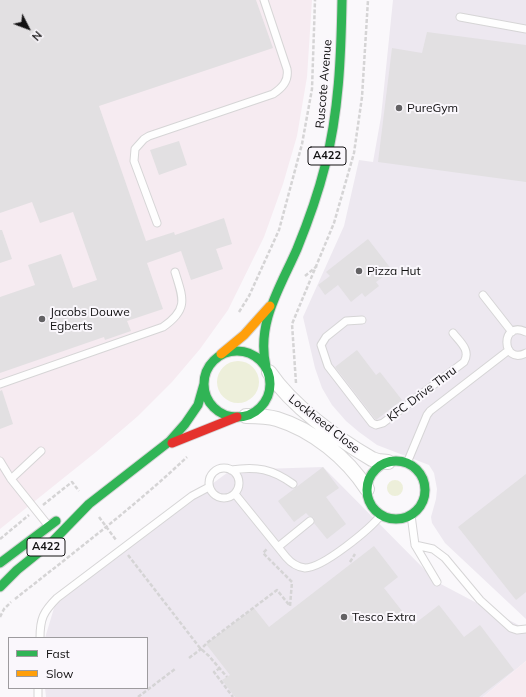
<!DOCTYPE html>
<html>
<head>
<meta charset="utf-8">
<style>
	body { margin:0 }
	#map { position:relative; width:526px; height:697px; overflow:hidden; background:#faf8fb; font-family:Mulish,sans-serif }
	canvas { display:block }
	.legend { position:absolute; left:8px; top:637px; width:140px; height:52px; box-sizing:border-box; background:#faf7fc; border:1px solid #9d9b9e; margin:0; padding:5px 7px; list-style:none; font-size:12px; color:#121112 }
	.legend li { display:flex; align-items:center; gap:8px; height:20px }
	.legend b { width:20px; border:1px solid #9d9b9e }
	.north { position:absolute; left:8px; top:8px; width:40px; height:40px; -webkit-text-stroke:3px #faf7fc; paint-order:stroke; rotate:132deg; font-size:11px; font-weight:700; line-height:16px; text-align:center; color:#121112 }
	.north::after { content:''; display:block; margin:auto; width:14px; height:18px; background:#121112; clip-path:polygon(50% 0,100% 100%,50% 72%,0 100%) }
</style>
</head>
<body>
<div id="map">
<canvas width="526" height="697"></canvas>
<ul class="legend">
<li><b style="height:5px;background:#30b455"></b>Fast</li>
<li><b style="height:5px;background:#ff9f0a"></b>Slow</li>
</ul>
<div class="north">N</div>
</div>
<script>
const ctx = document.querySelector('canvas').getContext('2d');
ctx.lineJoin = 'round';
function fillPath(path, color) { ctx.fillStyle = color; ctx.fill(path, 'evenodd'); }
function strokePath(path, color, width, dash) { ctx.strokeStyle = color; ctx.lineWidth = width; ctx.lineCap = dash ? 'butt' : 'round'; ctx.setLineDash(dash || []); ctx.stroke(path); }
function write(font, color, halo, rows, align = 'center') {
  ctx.font = font + ' Mulish,sans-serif'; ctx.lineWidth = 4; ctx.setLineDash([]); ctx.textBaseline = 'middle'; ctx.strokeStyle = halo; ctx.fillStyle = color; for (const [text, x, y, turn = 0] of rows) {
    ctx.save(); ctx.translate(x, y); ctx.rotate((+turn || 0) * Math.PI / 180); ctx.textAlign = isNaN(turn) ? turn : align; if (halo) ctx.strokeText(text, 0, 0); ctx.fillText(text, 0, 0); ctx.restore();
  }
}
const built = new Path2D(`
	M393 0H526V619L445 543 432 523 431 517 436 499 437 489 434 473 429 465 377 445 359 432 346 421 332 405 322 388 315 368 303 317 344 226 359 160 373 162 381 117Z
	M323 467 437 582 526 629V661L483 697H46L45 688H147V638H45L57 598 231 470Z`);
const industrial = new Path2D(`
	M0 0H312L307 77 297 136 283 184 264 237 228 310 200 349 172 382 138 416 96 452 0 529Z
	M526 661V697H483Z`);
const green = new Path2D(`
	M217 382a21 21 0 1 1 42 0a21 21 0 1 1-42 0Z
	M387 488a8 8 0 1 1 16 0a8 8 0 1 1-16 0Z`);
const building = new Path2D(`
	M0 0H256L273 48 99 106 146 241 174 232 175 235 224 218 232 244 216 249 223 269 191 280 181 251 147 263 163 309 127 321 131 331 105 340 104 337 0 373V297L35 285 28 265 61 254 73 288 97 280 73 212 40 223 32 202 0 213Z
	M427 32 526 45V182L378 162 392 48 422 53Z
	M179 141 187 165 159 175 150 150Z
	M0 230H2L12 259 0 263Z
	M368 239 392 270 376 282 379 286 365 297 362 293 351 302 338 285 325 295 318 285 330 276 326 272Z
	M357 350 376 375 380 372 402 400 376 420 335 367Z
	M2 390 13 424 0 429V391Z
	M323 467 339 488 326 497 346 524 327 539 314 523V518L309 516 306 513 294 522 278 501Z
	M526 474V592L516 600 458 527Z
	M374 546 398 577 384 588 413 625 439 605 464 637 480 625 514 670 479 697H235L222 680 230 675 206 644 254 608 269 627Z`);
const path = new Path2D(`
	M305 276 317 266
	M239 312 249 296 279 230 302 144 312 89 315 0
	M296 383 292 324 334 223 354 153 362 97 368 0
	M43 505 72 482 79 491
	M99 517 116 540
	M0 539 29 515
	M128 555 200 648 209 656 227 677
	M350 562 355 554
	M15 599C73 553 133 508 187 457
	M0 617 4 609 11 602
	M189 658 201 649 208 642 277 590 290 606 292 582 263 553 267 549
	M220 668 214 672 233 697
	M138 697 175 669`);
const lane = new Path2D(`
	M460 17 526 29
	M157 223 134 161 135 149 144 139 149 136 273 94C282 88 289 81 287 69L264 0
	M483 295 512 332
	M362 320 346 321 326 337 321 345 328 366 372 423 376 425 383 423 464 362C471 350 460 342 453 333
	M526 332C500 319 501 366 526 353
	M0 384 163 327C189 309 183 298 175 272
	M0 461 11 479 47 524
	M407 463 427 415 430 411 509 350
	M209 483a15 15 0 1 1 30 0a15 15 0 1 1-30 0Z
	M231 470C257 466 272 469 293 484
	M11 479 41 451
	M235 494 286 557C291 563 297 567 305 568 323 568 370 529 381 515
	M411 515 415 545 437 582
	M415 545 433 549 445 558 480 600 511 628 517 630 526 629
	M278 547 310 521
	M40 638C40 619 43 612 57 598L192 496 209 487
	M38 697V688`);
const street = new Path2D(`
	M269 372C292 406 336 438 372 459L378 461 388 462
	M246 416C256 416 267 416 277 419 313 430 347 458 367 489`);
const fast = new Path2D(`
	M204 384a33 33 0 1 1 66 0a33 33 0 1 1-66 0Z
	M266 367C256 323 280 288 297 249 308 222 318 194 325 166 339 112 341 56 342 0
	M367 490a29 29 0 1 1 58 0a29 29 0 1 1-58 0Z
	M0 563 56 521
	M0 587 17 570 53 541 89 504 170 441 185 424 198 405 204 384`);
const slow = new Path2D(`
	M221 354 244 335 270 306`);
const jam = new Path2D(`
	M172 443 237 417`);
const markers = [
	[399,108,4,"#636264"],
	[359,271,4,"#636264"],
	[42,319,4,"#636264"],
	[344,617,4,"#636264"]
];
const shields = [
	[327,156,38],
	[46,547,38]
];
const shieldNames = [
	["A422",327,156],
	["A422",46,547]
];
const streetNames = [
	["Ruscote Avenue",324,84,-85],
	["KFC Drive Thru",422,394,-37],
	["Lockheed Close",324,424,38]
];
const poiNames = [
	["PureGym",407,108],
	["Pizza Hut",367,271],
	["Jacobs Douwe",50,312],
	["Egberts",50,326],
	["Tesco Extra",352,617]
];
fillPath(built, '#ede8f0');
fillPath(industrial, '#f6ebf1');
fillPath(green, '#edefda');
fillPath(building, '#e2e0e2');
strokePath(lane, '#d6d5d6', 9);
strokePath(street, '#d6d5d6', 16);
strokePath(fast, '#d6d5d6', 11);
strokePath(slow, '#d6d5d6', 11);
strokePath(jam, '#d6d5d6', 11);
strokePath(path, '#d5d4d5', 2.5, [4, 2]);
strokePath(lane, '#fefefe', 7);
strokePath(street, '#fefefe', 14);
strokePath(fast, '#30b455', 9);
strokePath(slow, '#ff9f0a', 9);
strokePath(jam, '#e5322d', 9);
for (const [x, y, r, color] of markers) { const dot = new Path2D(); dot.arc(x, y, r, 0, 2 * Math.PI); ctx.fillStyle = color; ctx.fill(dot); strokePath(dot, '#faf7fc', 1.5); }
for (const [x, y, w] of shields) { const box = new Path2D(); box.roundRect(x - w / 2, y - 9, w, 18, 3); ctx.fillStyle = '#faf7fc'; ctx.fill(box); strokePath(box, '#121112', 1); }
write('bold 11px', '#121112', null, shieldNames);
write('12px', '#121112', '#faf7fc', streetNames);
write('12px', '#121112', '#faf7fc', poiNames, 'left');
</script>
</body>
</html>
